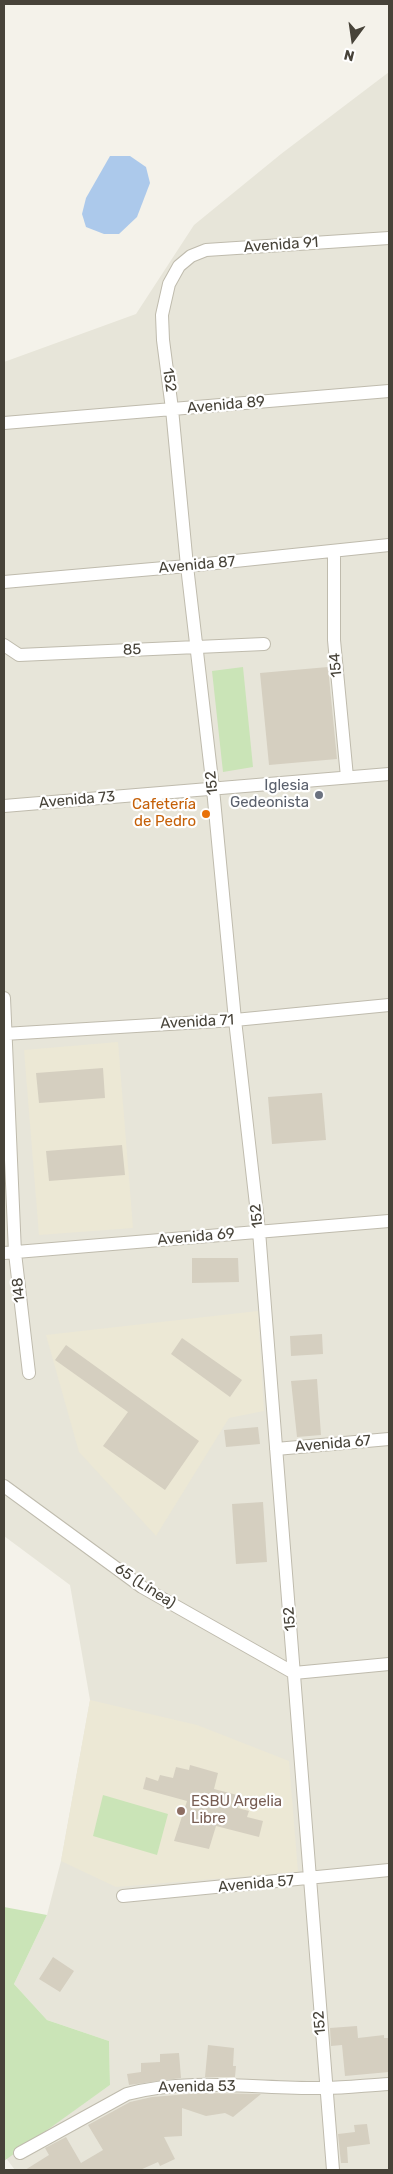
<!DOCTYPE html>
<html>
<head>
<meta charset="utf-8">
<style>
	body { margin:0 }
	#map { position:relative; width:393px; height:2174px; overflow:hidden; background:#f4f2ea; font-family:Rubik,sans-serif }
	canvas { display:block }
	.frame { position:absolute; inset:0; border:5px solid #474339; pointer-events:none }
	.north { position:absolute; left:328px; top:15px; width:50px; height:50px; -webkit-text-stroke:4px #fff; paint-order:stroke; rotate:194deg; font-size:14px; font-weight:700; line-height:20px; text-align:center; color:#474339 }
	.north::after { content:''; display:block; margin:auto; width:18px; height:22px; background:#474339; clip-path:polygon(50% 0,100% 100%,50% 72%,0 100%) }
</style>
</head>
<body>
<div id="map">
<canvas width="393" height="2174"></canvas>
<div class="frame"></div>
<div class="north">N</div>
</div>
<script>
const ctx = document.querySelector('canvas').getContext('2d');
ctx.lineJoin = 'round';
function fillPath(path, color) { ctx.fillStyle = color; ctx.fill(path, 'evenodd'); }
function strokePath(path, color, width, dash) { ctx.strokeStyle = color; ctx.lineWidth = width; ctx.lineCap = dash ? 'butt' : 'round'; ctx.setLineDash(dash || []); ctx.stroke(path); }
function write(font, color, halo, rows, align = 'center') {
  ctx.font = font + ' Rubik,sans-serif'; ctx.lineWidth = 4.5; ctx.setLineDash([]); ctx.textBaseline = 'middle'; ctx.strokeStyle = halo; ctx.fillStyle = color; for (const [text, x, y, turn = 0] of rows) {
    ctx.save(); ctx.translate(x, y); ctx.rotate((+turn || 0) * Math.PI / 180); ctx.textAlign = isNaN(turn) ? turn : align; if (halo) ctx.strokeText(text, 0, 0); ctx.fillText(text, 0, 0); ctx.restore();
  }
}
const residential = new Path2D(`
	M389 72V2170H15L6 2158 110 2085 109 2041 47 2020 14 1984 47 1915 61 1861 90 1700 70 1585 4 1536V362L136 314 194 225 281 154Z`);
const education = new Path2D(`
	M118 1042 133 1228 39 1235 24 1050Z
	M258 1311 264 1411 229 1418 156 1536 79 1452 46 1335Z
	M90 1700 197 1725 289 1761 298 1872 116 1887 61 1861Z`);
const green = new Path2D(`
	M243 667 253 767 223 772 212 671Z
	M103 1795 168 1814 157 1855 93 1836Z
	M4 1907 47 1915 14 1984 47 2020 109 2041 110 2085 4 2161Z`);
const water = new Path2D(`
	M110 156H130L146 167 150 183 137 217 119 234H104L86 227 82 214 86 198Z`);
const building = new Path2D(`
	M328 667 337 759 269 765 260 673Z
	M103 1068 105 1098 39 1103 36 1073Z
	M322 1093 326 1140 272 1144 268 1097Z
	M122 1145 125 1175 49 1181 46 1151Z
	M192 1258H238L239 1282 192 1283Z
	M322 1334 323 1354 291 1356 290 1336Z
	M182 1338 242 1380 230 1397 171 1354Z
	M66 1345 199 1441 165 1490 103 1446 128 1412 55 1360Z
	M317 1379 321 1435 297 1437 291 1381Z
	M258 1427 260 1444 226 1447 224 1430Z
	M263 1502 267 1562 236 1564 232 1504Z
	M190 1765 218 1773 214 1789 241 1796 238 1808 249 1811 247 1817 263 1821 259 1837 216 1826 209 1849 174 1841 187 1801 143 1789 146 1777 158 1781 160 1775 173 1778 176 1767 189 1770Z
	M53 1957 74 1971 60 1992 39 1979Z
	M357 2026 358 2038 384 2035V2038H389V2072L345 2076 342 2045 331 2046 330 2028Z
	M208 2045 234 2048 233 2066H236L235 2077H205Z
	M179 2053 181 2078 129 2085 127 2074 141 2072V2063L160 2062V2054Z
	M201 2093 261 2094 233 2117 225 2113 206 2116 182 2108V2136L164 2137 175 2159 160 2166 158 2162 140 2170H25L49 2155 45 2148 66 2137 81 2163 103 2150 88 2125 130 2102 152 2097Z
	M367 2124 370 2144 347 2147 348 2163H341L338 2134 355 2132 354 2125Z`);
const minor = new Path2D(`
	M4 423 389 391
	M334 551V640L347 777
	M4 582 187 566 389 545
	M4 645 19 655 264 644
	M4 806 389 774
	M4 998 15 1253 29 1373
	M4 1034 235 1020 389 1005
	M4 1253 389 1221
	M276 1449 389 1439
	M4 1486 142 1587 294 1673 389 1664
	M123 1896 389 1870
	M20 2153 127 2094C191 2077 259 2089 325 2088 346 2088 368 2085 389 2084
	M333 2170 259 1231 235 1020 213 789 187 566 172 409 163 340 162 315 169 284 179 266 191 256 206 250 389 238`);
const markers = [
	[319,795,5,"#6b7280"],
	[206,814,5,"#e8710a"],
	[181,1811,5,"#8d6e63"]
];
const streetNames = [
	["Avenida 91",281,245,-4],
	["152",169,380,82],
	["Avenida 89",226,405,-5],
	["Avenida 87",197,565,-5],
	["85",132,650,-2],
	["154",336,665,-95],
	["152",212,783,-96],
	["Avenida 73",77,800,-5],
	["Avenida 71",197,1022,-3],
	["152",257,1216,-96],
	["Avenida 69",196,1237,-5],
	["148",19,1290,-97],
	["Avenida 67",333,1444,-5],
	["65 (Línea)",145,1586,33],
	["152",290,1619,-95],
	["Avenida 57",256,1884,-5],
	["152",320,2023,-95],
	["Avenida 53",197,2087,-1]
];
const worshipNames = [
	["Iglesia",309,786],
	["Gedeonista",309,803]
];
const foodNames = [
	["Cafetería",196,805],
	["de Pedro",196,822]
];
const educationNames = [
	["ESBU Argelia",191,1802],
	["Libre",191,1819]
];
fillPath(residential, '#e7e5d9');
fillPath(education, '#ece8d5');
fillPath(green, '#cae4b7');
fillPath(water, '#acc9eb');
fillPath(building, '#d5cfc0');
strokePath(minor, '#bfbbad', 14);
strokePath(minor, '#fff', 12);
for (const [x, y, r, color] of markers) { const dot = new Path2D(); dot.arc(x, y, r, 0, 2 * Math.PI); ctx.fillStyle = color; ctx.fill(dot); strokePath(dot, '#fff', 2); }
write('15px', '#474339', '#fff', streetNames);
write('15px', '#5b616d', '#fff', worshipNames, 'right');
write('15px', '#c56008', '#fff', foodNames, 'right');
write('15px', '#785e54', '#fff', educationNames, 'left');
</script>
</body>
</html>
